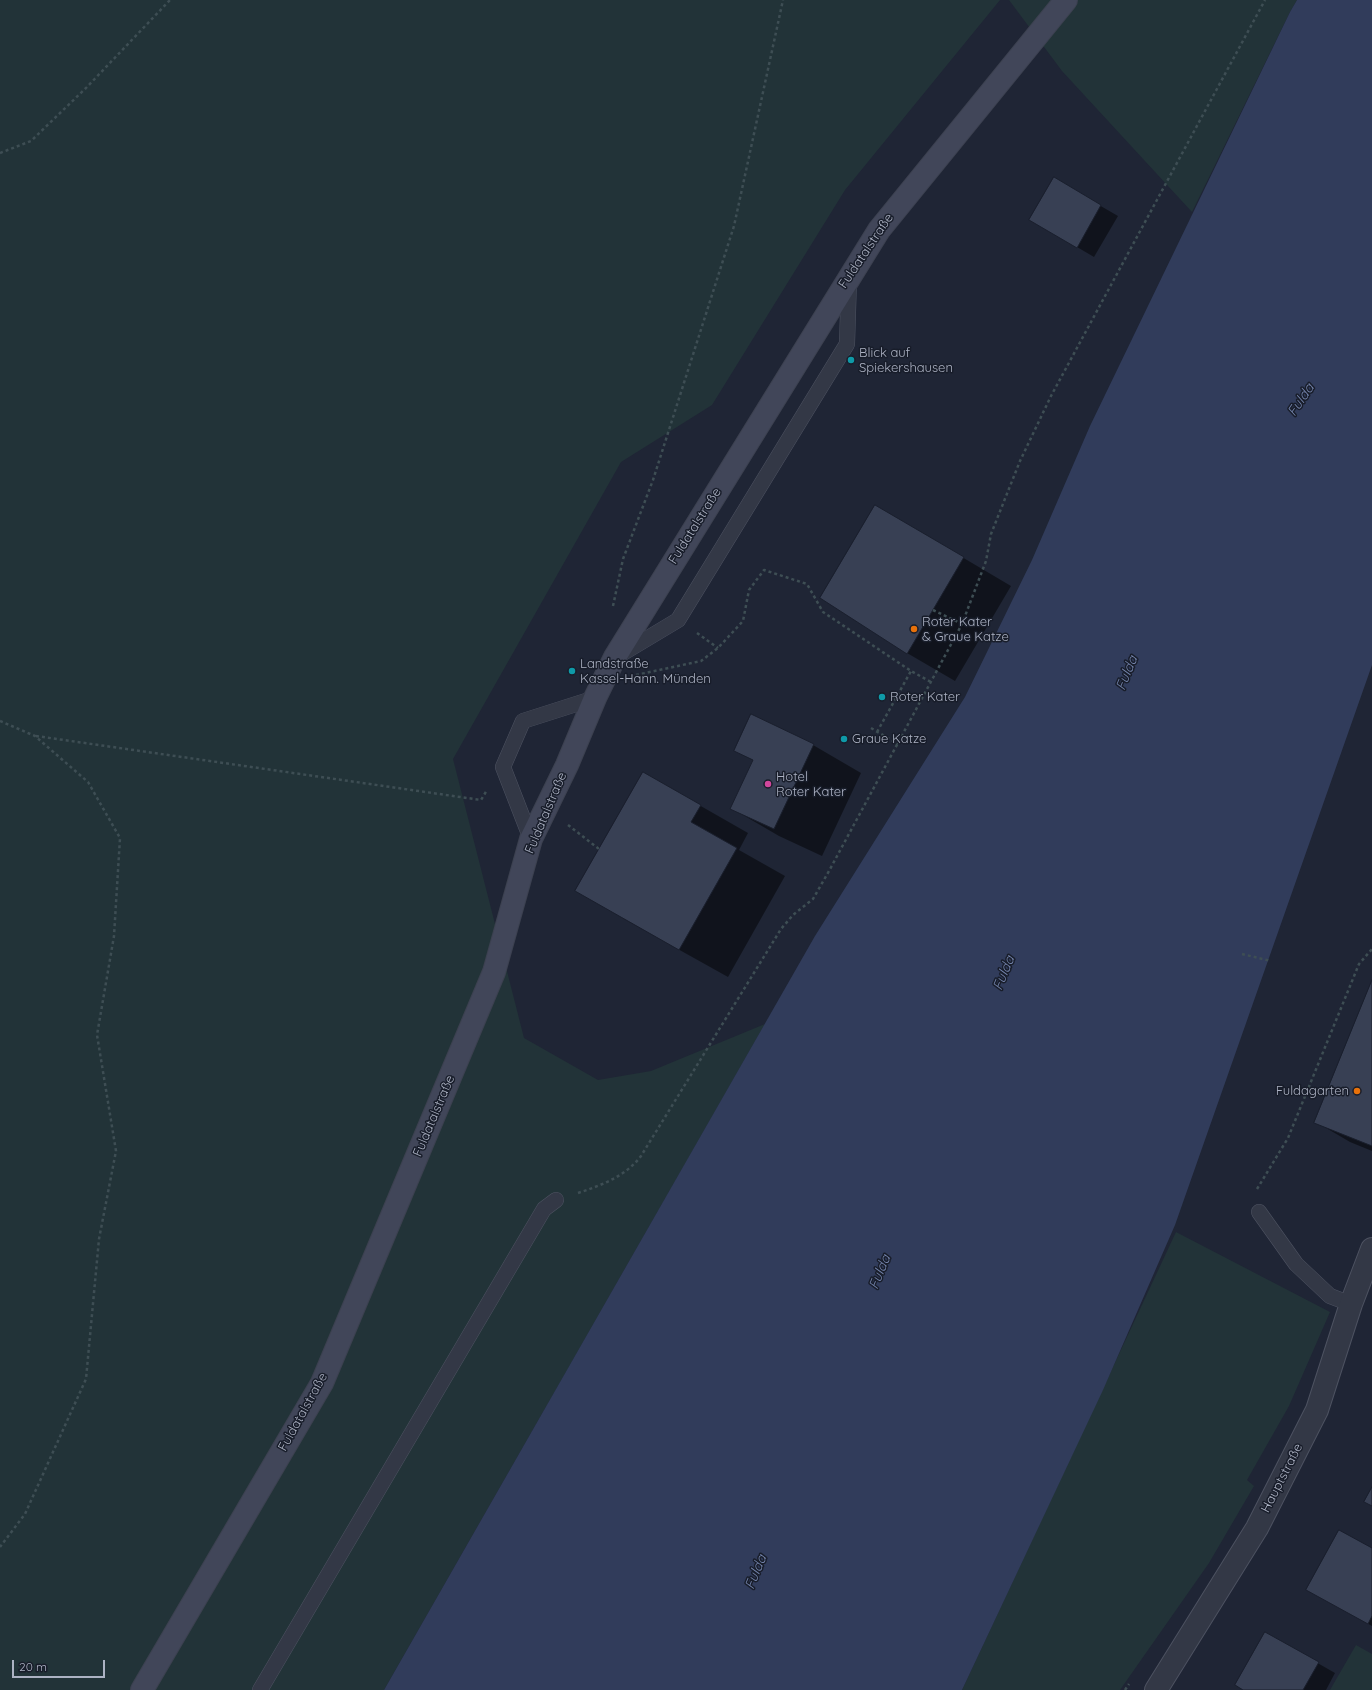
<!DOCTYPE html>
<html>
<head>
<meta charset="utf-8">
<style>
	body { margin:0 }
	#map { position:relative; width:1372px; height:1690px; overflow:hidden; background:#1f2535; font-family:Quicksand,sans-serif }
	canvas { display:block }
	.scale { position:absolute; left:12px; top:1660px; width:93px; height:18px; box-sizing:border-box; border:2px solid #acb2c3; border-top:0; padding-left:5px; font-size:12px; line-height:14px; white-space:nowrap; color:#acb2c3; -webkit-text-stroke:3px #181d2a; paint-order:stroke }
</style>
</head>
<body>
<div id="map">
<canvas width="1372" height="1690"></canvas>
<div class="scale">20 m</div>
</div>
<script>
const ctx = document.querySelector('canvas').getContext('2d');
ctx.lineJoin = 'round';
function fillPath(path, color) { ctx.fillStyle = color; ctx.fill(path, 'evenodd'); }
function strokePath(path, color, width, dash) { ctx.strokeStyle = color; ctx.lineWidth = width; ctx.lineCap = dash ? 'butt' : 'round'; ctx.setLineDash(dash || []); ctx.stroke(path); }
function write(font, color, halo, rows, align = 'center') {
  ctx.font = font + ' Quicksand,sans-serif'; ctx.lineWidth = 3; ctx.setLineDash([]); ctx.textBaseline = 'middle'; ctx.strokeStyle = halo; ctx.fillStyle = color; for (const [text, x, y, turn = 0] of rows) {
    ctx.save(); ctx.translate(x, y); ctx.rotate((+turn || 0) * Math.PI / 180); ctx.textAlign = isNaN(turn) ? turn : align; if (halo) ctx.strokeText(text, 0, 0); ctx.fillText(text, 0, 0); ctx.restore();
  }
}
const green = new Path2D(`
	M0 0H1000L845 190 712 405 621 462 453 759 524 1038 598 1080 651 1071 765 1024 384 1690H0Z
	M1009 0H1297L1290 12 1192 212 1062 71Z
	M1176 1232 1330 1312 1289 1406 1247 1480 1254 1486 1209 1563 1120 1690H962Z
	M1356 1645 1372 1654V1690H1330Z`);
const water = new Path2D(`
	M1297 0H1372V665L1175 1225 1103 1390 962 1690H384L815 936 965 697 1032 560 1090 426 1290 12Z`);
const shadow = new Path2D(`
	M1054 179 1118 216 1094 257 1031 220Z
	M923 534 1011 586 955 681 907 653Z
	M813 745 861 773 822 856 779 836 731 808 754 761 735 750Z
	M643 773 748 833 739 850 785 876 728 977 624 919Z
	M1372 983V1151L1350 1142 1316 1122Z
	M1372 1549V1626L1333 1604Z
	M1265 1633 1335 1673 1326 1690H1245Z`);
const building = new Path2D(`
	M1054 177 1101 205 1077 248 1029 220Z
	M875 505 964 557 907 654 820 598Z
	M751 714 814 744 774 829 730 809 753 760 734 751Z
	M643 772 701 805 691 822 737 848 679 950 575 891Z
	M1372 980V1146L1314 1123Z
	M1372 1487V1506L1364 1502Z
	M1339 1530 1372 1548V1616L1368 1624 1306 1590Z
	M1265 1632 1319 1662 1303 1690H1243L1235 1685Z`);
const path = new Path2D(`
	M0 153 31 141 86 88 170 0
	M613 606 623 559 653 480 734 226 783 0
	M933 610 962 624
	M697 633 718 648
	M636 675 701 661 718 648 743 621 749 590 764 570 807 584 823 612 911 671 931 682
	M0 721 35 736 88 782 120 838 114 936 97 1035 116 1151 99 1239 86 1379 25 1514 0 1547
	M871 728 898 744
	M877 732 911 671
	M36 736 481 800 487 790
	M568 825 599 849
	M1242 954 1271 961
	M1257 1189 1288 1138 1359 964 1372 949
	M578 1193C602 1185 626 1176 641 1156L781 929 793 915 813 899 829 871 962 624 986 561 991 534 1020 461 1051 396 1265 0
	M1125 1690 1129 1684`);
const service = new Path2D(`
	M618 656 678 620 847 344 849 280
	M531 839 503 767 523 721 595 698
	M1259 1212 1296 1264 1330 1296 1351 1304
	M260 1690 544 1209 556 1200`);
const tertiary = new Path2D(`
	M1156 1690 1257 1528 1317 1410 1351 1304 1372 1249`);
const secondary = new Path2D(`
	M142 1690 322 1383 494 972 531 839 567 765 595 698 615 657 879 230 1066 0`);
const markers = [
	[851,360,4,"#0f9aa8"],
	[914,629,4,"#e8710a"],
	[572,671,4,"#0f9aa8"],
	[882,697,4,"#0f9aa8"],
	[844,739,4,"#0f9aa8"],
	[768,784,4,"#d1479c"],
	[1357,1091,4,"#e8710a"]
];
const streetNames = [
	["Fuldatalstraße",866,251,-56],
	["Fuldatalstraße",695,526,-58],
	["Fuldatalstraße",546,813,-67],
	["Fuldatalstraße",434,1116,-67],
	["Fuldatalstraße",303,1412,-61],
	["Hauptstraße",1282,1478,-63]
];
const poiNames = [
	["Blick auf",859,353],
	["Spiekershausen",859,368],
	["Roter Kater",922,622],
	["& Graue Katze",922,637],
	["Landstraße",580,664],
	["Kassel-Hann. Münden",580,679],
	["Roter Kater",890,697],
	["Graue Katze",852,739],
	["Hotel",776,777],
	["Roter Kater",776,792],
	["Fuldagarten",1349,1091,"right"]
];
const waterNames = [
	["Fulda",1301,400,-56],
	["Fulda",1127,673,-68],
	["Fulda",1004,973,-68],
	["Fulda",880,1272,-68],
	["Fulda",756,1572,-68]
];
fillPath(green, '#223338');
fillPath(water, '#313c5b');
fillPath(shadow, '#0007');
fillPath(building, '#384054');
strokePath(building, '#1a1f2d', 1);
strokePath(service, '#4d5261', 16);
strokePath(tertiary, '#4d5261', 24);
strokePath(secondary, '#3c4150', 24);
strokePath(path, '#3e4e54', 2.5, [3, 3]);
strokePath(service, '#333846', 15);
strokePath(tertiary, '#333846', 22);
strokePath(secondary, '#414659', 22);
for (const [x, y, r, color] of markers) { const dot = new Path2D(); dot.arc(x, y, r, 0, 2 * Math.PI); ctx.fillStyle = color; ctx.fill(dot); strokePath(dot, '#181d2a', 1.5); }
write('13px', '#acb2c3', '#181d2a', streetNames);
write('13px', '#acb2c3', '#181d2a', poiNames, 'left');
write('italic 14px', '#7484ac', '#181d2a', waterNames);
</script>
</body>
</html>
